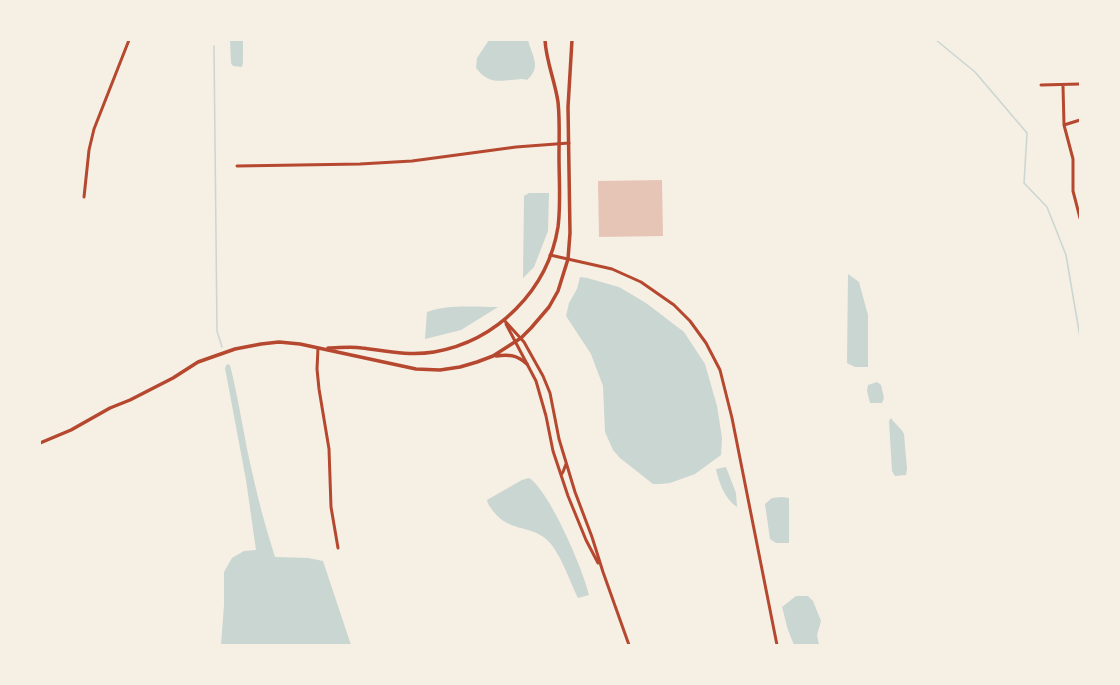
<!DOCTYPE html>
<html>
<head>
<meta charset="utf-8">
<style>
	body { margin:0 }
	#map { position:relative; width:1120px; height:685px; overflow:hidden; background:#f6efe4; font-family:Commissioner,sans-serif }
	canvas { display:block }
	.frame { position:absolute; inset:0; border:41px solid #f6efe4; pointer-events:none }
</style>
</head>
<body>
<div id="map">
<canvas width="1120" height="685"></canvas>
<div class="frame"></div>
</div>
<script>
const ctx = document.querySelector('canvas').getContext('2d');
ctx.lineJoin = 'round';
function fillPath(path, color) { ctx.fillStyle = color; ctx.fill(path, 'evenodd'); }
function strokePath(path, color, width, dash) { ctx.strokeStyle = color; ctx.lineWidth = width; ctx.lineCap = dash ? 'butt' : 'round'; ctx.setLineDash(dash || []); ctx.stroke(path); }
const water = new Path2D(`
	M230 40H243V62L242 67 233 66 231 63Z
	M489 40H528C532 56 542 67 527 80 521 78 517 80 511 80 494 82 486 81 476 68L477 58Z
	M529 193H549L548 231 534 267 523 278 524 196Z
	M848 274 859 282 868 315V367H855L847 363Z
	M580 277 587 278 619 287 646 303 684 332 705 364 717 406 722 438 721 455 695 474 670 483 661 484H653L620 458 613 450 605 432 603 386 591 354 566 316 569 303 577 289Z
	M498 307 461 330 425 339 427 312C448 304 475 307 498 307Z
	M227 364 230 365C238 397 243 430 250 463 257 495 265 526 275 557L308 558 323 561 351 645H221L224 605V572L232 558 244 551 256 550 246 480 225 368Z
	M877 382 881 385 884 398 882 403H870L867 391 868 385Z
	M891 418C895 424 901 428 904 434L907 469 906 475 895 476 892 471 889 421Z
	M726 467 736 493 737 507C725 499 719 483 716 469Z
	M529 478C549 490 584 571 589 595L578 598C570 582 559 549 546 539 530 525 509 532 493 511 490 507 488 505 487 500L522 480Z
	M782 497 789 498V543H776L770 539 765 504 772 498Z
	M796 596H808L813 601 821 621 817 635 819 645H794L788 630 782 607Z`);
const stream = new Path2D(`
	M936 40 975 72 1027 133 1024 183 1047 207 1066 255 1080 337
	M214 46 217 331 222 347`);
const building = new Path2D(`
	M662 180 663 236 599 237 598 181Z`);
const minor = new Path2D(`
	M1041 85 1080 84
	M1063 86 1064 125 1073 159V191L1080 218
	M1064 125 1080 120
	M237 166 360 164 412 161 516 147 569 143
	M84 197 89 150 94 129 129 40
	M550 255 612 269 641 282 674 305 690 321 706 343 720 370 732 418 777 645
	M504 320 524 342 543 376 550 393 559 439 575 492 592 537 603 572 629 645
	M506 324 536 381 546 416 553 451 568 496 586 540 598 563
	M318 348 317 369 319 389 329 449 331 507 338 548
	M561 475 563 472 566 464`);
const tertiary = new Path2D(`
	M328 348C339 348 351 346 362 348 386 351 409 356 434 352 497 341 548 290 558 227 561 204 559 180 559 157 559 139 560 120 558 102 555 81 546 61 545 40
	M496 356C509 354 517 355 527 364
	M40 443 71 430 110 408 130 400 173 378 198 362 235 349 261 344 279 342 300 344 416 369 440 370 460 367 477 362 493 356 521 338 531 328 549 307 558 291 568 259 570 233 568 107 572 40`);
fillPath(water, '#c9d6d2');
strokePath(stream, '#c9d6d2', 1.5);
fillPath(building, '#e6c5b7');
strokePath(minor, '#b5482f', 3);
strokePath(tertiary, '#b5482f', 3.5);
</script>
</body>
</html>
